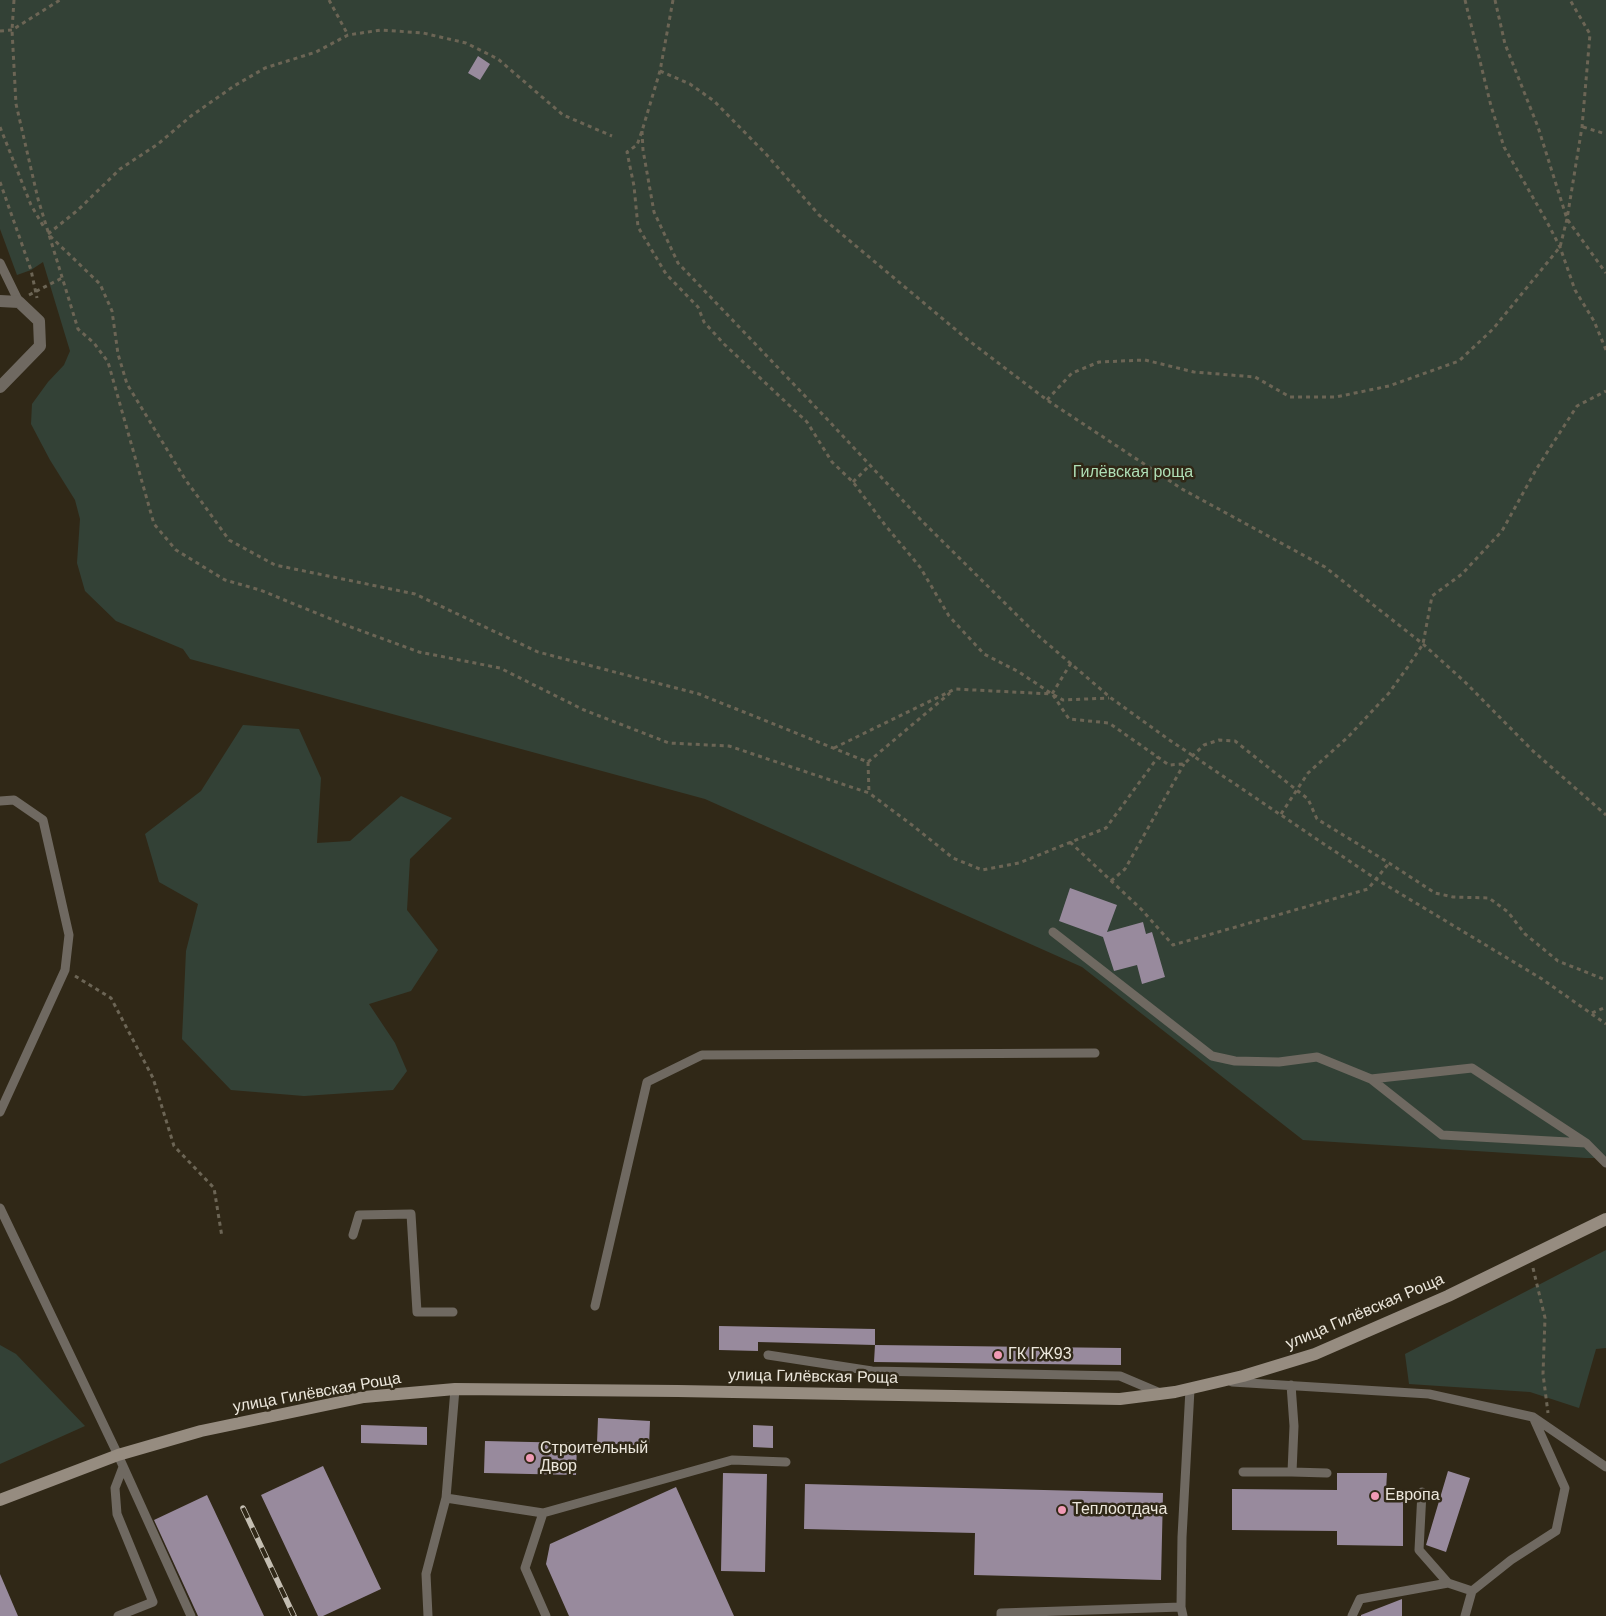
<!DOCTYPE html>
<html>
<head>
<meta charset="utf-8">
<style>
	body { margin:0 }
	canvas { display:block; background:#302817 }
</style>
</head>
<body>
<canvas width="1606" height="1616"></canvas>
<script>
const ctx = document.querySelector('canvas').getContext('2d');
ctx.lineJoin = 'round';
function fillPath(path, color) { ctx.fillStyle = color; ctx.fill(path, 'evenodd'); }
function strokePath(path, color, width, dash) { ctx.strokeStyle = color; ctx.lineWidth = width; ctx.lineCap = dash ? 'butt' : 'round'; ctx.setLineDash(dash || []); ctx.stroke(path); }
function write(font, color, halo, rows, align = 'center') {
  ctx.font = font + ' Arial,sans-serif'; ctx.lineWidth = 5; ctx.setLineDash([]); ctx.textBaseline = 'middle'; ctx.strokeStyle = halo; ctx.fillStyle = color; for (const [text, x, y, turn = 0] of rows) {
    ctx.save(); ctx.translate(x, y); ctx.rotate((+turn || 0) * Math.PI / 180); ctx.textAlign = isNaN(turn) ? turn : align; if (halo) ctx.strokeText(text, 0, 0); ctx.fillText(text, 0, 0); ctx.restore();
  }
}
const green = new Path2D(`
	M0 0H1606V1158H1586L1303 1140 1082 967 705 799 190 659 183 649 116 621 85 591 77 563 80 519 75 500 50 460 31 424 32 404 48 382 64 365 70 351 43 262 31 270 17 275 0 229Z
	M243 725 299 729 321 778 317 843 350 841 401 796 452 818 410 859 407 910 438 950 411 991 369 1004 395 1043 407 1071 393 1090 304 1096 231 1090 182 1039 186 951 198 904 159 882 145 834 201 791Z
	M1606 1250V1348L1596 1349 1579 1408 1530 1392 1409 1384 1405 1354Z
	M0 1345 16 1354 85 1426 0 1464Z`);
const building = new Path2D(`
	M478 56 490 64 480 80 468 73Z
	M1070 888 1117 905 1107 932 1143 922 1146 934 1152 932 1165 977 1142 984 1137 965 1114 971 1103 937 1059 921Z
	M719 1326 875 1329V1345L758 1342V1351L719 1350Z
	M875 1345 1121 1348V1365L874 1362Z
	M598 1418 650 1421 649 1446 597 1443Z
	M361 1425 427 1427V1445L361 1443Z
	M753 1425 773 1426V1448L753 1447Z
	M485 1441 577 1443 576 1475 484 1473Z
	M323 1466 381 1589 323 1616H318L261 1495Z
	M1448 1471 1470 1478 1446 1552 1426 1545Z
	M723 1473 767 1474 765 1572 721 1571Z
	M1337 1473H1387L1386 1491H1403V1546L1337 1545V1531L1232 1530V1489L1337 1490Z
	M805 1484 1163 1493 1161 1580 974 1575 975 1533 804 1529Z
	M676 1487 734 1616H569L546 1564 550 1544Z
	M207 1495 264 1616H198L154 1520Z
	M0 1574 18 1616H0Z
	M1402 1599V1616H1361V1615Z`);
const path = new Path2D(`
	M14 0 12 30 16 104 38 199 78 329 94 343 108 362 154 524 176 550 225 580 260 590 348 626 419 652 500 668 584 710 669 743 729 746 869 793 912 825 953 858 982 870 1019 863 1106 828 1158 757
	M329 0 348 35
	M673 0 660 71 642 131 637 145 627 152 634 186 638 227 666 274 698 307 704 322 724 344 807 422 832 462 853 482 885 525 920 567 949 616 984 654 1019 672 1052 694 1063 700 1109 698
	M1465 0 1491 106 1504 147 1547 222 1560 247 1575 290 1594 321 1606 350
	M1495 0 1505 44 1538 127 1567 219 1606 273
	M0 31 12 30 60 0
	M660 71 690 84 714 101 766 154 819 215 968 340 1047 400 1182 489 1325 567 1423 644 1465 682 1533 751 1606 815
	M0 127 31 205 45 229
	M1583 127 1606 134
	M642 131 643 150 654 212 678 263 827 419 922 521 1035 633 1111 698 1168 739 1376 879 1542 979 1606 1024
	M0 182 31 270 37 298
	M48 234 78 210 120 169 158 144 191 116 234 86 265 68 316 52 348 35 381 30 423 33 466 43 498 59 563 115 612 136
	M50 236 100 284 112 311 118 354 127 384 185 479 229 540 275 565 415 594 538 652 699 694 868 762 869 793
	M29 295 62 278
	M1047 400 1072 373 1099 362 1145 360 1194 372 1255 377 1290 397H1336L1389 386 1459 361 1493 329 1560 247 1567 219 1582 127 1590 34 1570 0
	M853 482 870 465
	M1053 695 1069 719 1109 723 1169 765 1184 764 1204 745 1219 740 1235 741 1308 799 1317 819 1389 863 1435 893 1453 897 1489 898 1508 912 1525 934 1558 961 1606 980
	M834 748 955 689 1052 694 1071 663
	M868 762 950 693
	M1281 814 1308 773 1348 737 1389 693 1407 668 1423 644 1432 596 1462 574 1502 531 1537 468 1577 406 1606 391
	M1070 842 1142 910 1173 945 1368 889 1389 863
	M1111 881 1125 869 1184 764
	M75 976 111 998 153 1078 174 1146 214 1188 222 1237
	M1592 1013 1606 1007
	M1533 1268 1545 1318 1543 1374 1548 1413`);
const lane = new Path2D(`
	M0 263 19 302
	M0 801 14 800 43 820 69 935 65 970 0 1112
	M1053 932 1212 1056 1235 1061 1279 1062 1317 1057 1371 1079 1472 1068 1586 1143 1606 1163
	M1371 1079 1442 1135 1586 1143
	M0 1208 118 1455 191 1616
	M353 1235 359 1215 411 1214 417 1312H453
	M595 1306 647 1082 702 1055 1095 1053
	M768 1355 872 1371 1120 1376 1160 1393
	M1232 1382 1429 1394 1533 1417 1606 1467
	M1291 1385 1294 1426 1292 1472 1327 1473
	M1243 1472H1292
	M1422 1492 1419 1550 1448 1583
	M446 1498 543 1513 732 1460 786 1462
	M543 1513 525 1568 546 1616
	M118 1616 153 1602 117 1514 115 1488 123 1467
	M428 1616 426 1574 446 1498 455 1389
	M1001 1616V1613L1181 1607
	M1183 1616 1181 1607 1182 1537 1190 1389
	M1352 1616 1360 1599 1448 1583 1472 1591
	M1465 1616 1472 1591 1511 1560 1556 1531 1565 1488 1533 1417`);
const street = new Path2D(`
	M0 301 19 302 39 321 40 346 0 387`);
const secondary = new Path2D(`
	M0 1500 118 1455 201 1431 364 1397 455 1389 678 1391 1120 1399 1175 1392 1222 1381 1243 1376 1315 1354 1448 1296 1606 1219`);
const rail = new Path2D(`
	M243 1508 294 1616`);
const markers = [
	[998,1355,5,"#f09ab5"],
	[530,1458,5,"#f09ab5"],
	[1375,1496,5,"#f09ab5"],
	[1062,1510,5,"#f09ab5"]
];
const parkNames = [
	["Гилёвская роща",1133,473]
];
const streetNames = [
	["улица Гилёвская Роща",1365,1312,-23],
	["улица Гилёвская Роща",813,1377,1],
	["улица Гилёвская Роща",317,1393,-10]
];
const poiNames = [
	["ГК ГЖ93",1008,1355],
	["Строительный",540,1449],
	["Двор",540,1467],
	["Европа",1385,1496],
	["Теплоотдача",1072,1510]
];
fillPath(green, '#334136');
fillPath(building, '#988a9d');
strokePath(path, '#6c6555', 3, [4, 4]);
strokePath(lane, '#6f6961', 9);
strokePath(street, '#6f6961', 12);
strokePath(secondary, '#968c80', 12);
strokePath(rail, '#c4beb2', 5.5);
strokePath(rail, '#302817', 4, [11]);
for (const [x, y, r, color] of markers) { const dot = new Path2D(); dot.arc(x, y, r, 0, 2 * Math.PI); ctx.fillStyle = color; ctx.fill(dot); strokePath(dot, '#302817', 2); }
write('16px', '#afdfb6', '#302817', parkNames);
write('16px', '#ece7dc', '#302817', streetNames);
write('16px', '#ece7dc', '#302817', poiNames, 'left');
</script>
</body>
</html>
